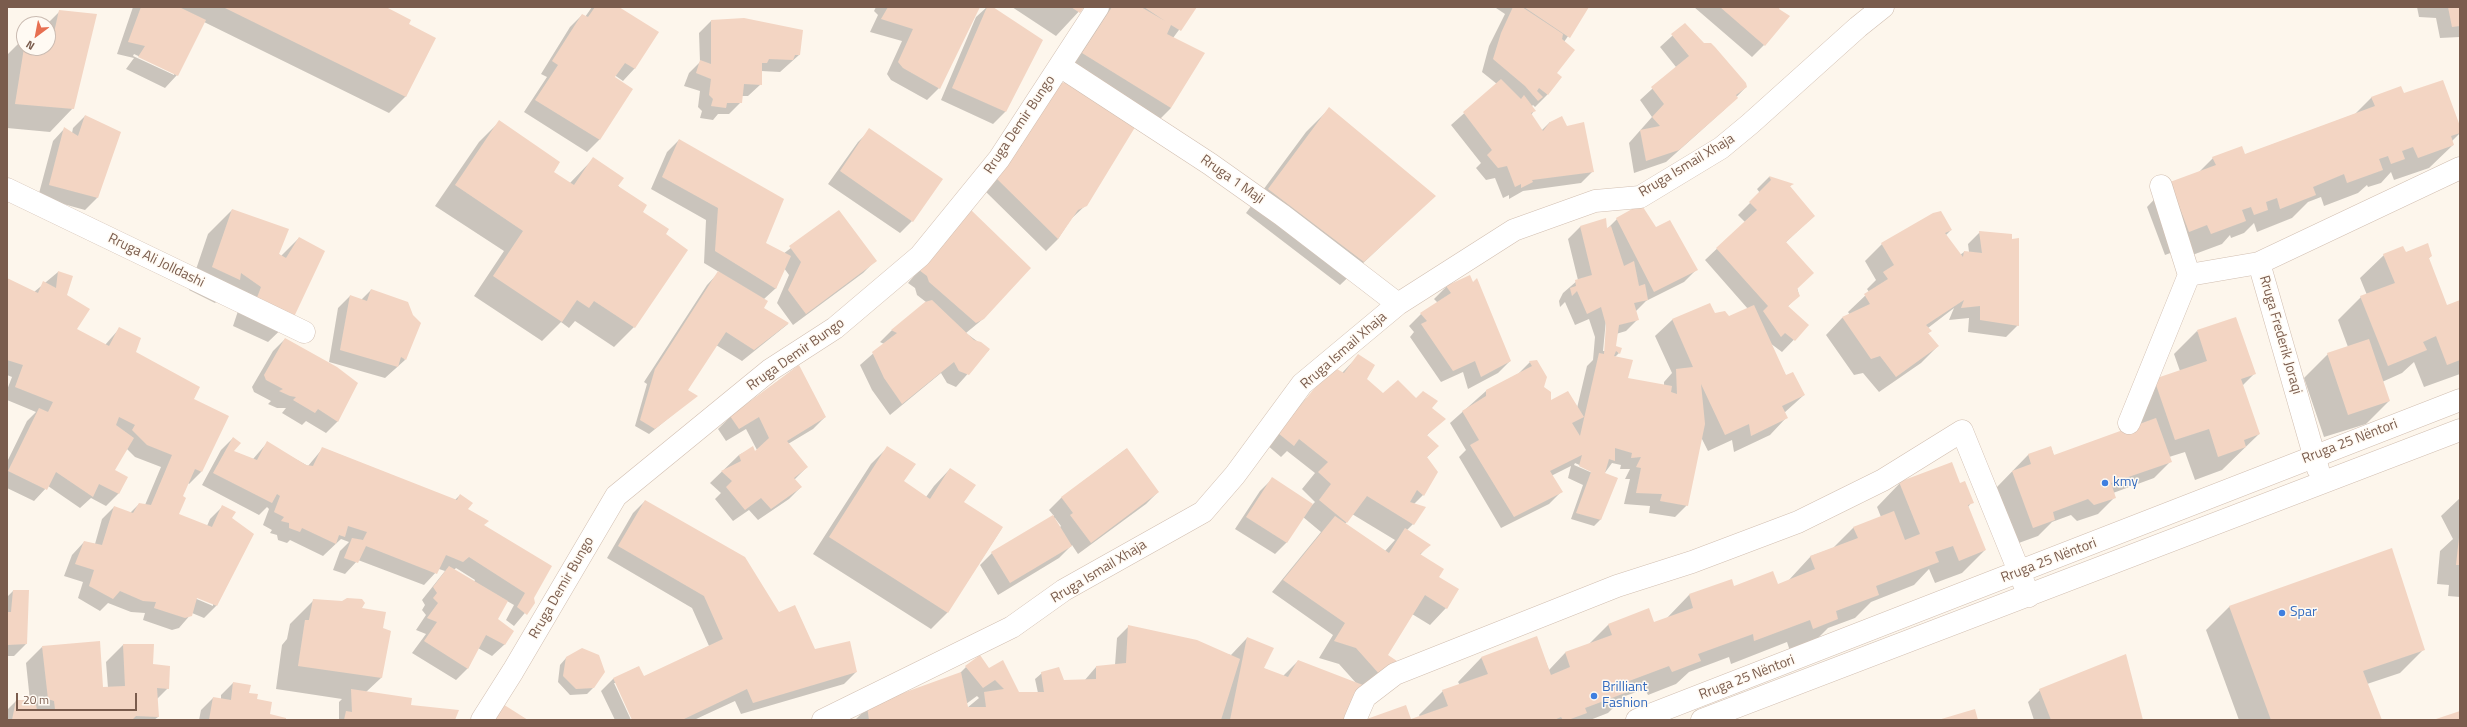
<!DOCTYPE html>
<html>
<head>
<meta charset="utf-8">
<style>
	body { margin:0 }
	#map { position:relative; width:2467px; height:727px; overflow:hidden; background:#fdf6ec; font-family:"Titillium Web",sans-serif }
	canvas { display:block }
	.frame { position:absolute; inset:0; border:8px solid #7a5c4d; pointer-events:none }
	.north { position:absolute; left:16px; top:16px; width:40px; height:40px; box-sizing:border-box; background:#fffaf3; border:1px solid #cabbb1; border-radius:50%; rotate:212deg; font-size:11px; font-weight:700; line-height:16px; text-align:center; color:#7a5c4d }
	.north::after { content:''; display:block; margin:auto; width:14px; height:18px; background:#e76f51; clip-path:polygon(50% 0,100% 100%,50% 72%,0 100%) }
	.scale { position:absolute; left:16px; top:693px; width:121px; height:18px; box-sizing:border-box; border:2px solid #7a5c4d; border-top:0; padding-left:5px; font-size:12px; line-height:14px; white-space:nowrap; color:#7a5c4d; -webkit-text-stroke:3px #fffaf3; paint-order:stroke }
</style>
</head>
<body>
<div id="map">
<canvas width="2467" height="727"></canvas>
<div class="frame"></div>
<div class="north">N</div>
<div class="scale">20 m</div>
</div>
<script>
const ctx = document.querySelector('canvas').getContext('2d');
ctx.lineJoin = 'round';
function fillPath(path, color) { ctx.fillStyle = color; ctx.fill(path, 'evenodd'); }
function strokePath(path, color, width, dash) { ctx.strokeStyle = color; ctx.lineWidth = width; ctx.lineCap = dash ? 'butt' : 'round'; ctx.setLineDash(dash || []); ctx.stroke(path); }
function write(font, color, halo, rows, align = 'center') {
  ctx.font = font + ' "Titillium Web",sans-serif'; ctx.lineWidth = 3; ctx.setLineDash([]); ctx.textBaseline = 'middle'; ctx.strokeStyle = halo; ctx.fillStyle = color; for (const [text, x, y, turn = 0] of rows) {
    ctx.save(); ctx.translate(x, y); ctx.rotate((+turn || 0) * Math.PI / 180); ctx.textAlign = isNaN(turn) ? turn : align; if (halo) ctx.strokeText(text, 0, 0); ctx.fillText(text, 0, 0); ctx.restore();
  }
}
const shadow = new Path2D(`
	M133 7H384L408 25 406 96 389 113 204 22 177 75 165 88 126 69 134 58 117 54ZM134 54 174 73V75L133 56Z
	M592 7H617L635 68 623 81 613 74 612 76 632 89 599 140 587 152 524 112 547 77 541 74 570 27 582 15 585 17Z
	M876 7H979L939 88 927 100 891 80 887 74 902 41 870 32 878 15 874 11Z
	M987 7H991L1041 40 1005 112 993 124 941 100 976 17Z
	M1012 7H1083L1056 36Z
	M1109 7H1196L1173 38 1171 108 1159 120 1071 65Z
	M1497 7H1588L1564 42 1556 73 1560 77 1547 95 1535 107 1533 105 1531 107 1534 111 1531 115 1541 131 1550 122 1593 171 1581 183 1523 191 1509 199V195L1503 198 1495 178 1486 180 1476 168 1481 163 1451 125 1497 84 1482 72 1489 46 1505 14 1496 8Z
	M1694 7H1779L1764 45 1752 57Z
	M2417 7H2460V37L2440 38 2436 18 2419 17Z
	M60 11 73 108 50 132 7 128V55L24 38V48H48L47 24Z
	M711 21 799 55 780 72 761 71V84L748 96H742L741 102 729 114H718L713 120 700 118 702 111 698 107 700 91 684 86 689 73 700 62 699 33Z
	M1684 25 1746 87 1724 110 1666 162 1634 173 1629 143 1652 117 1640 100 1676 67 1660 47Z
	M1085 94 1136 124 1086 205 1071 219 1058 239 1046 251 985 191 1005 154Z
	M2404 95 2460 129V133L2451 142 2453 145 2429 168 2394 180 2391 172 2381 183 2368 187 2367 185 2358 193 2324 206 2321 197 2308 202 2292 218 2257 232 2254 223 2244 233 2231 238 2230 235 2222 244 2187 257 2184 248 2165 255 2147 207 2170 183 2198 173 2213 158 2244 155 2355 114 2372 97Z
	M1329 109 1434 196 1340 285 1246 213 1306 132Z
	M85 116 97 198 85 210 38 197 53 141 64 129 72 133 73 128Z
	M499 122 552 173 569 184 593 159 664 235 686 250 634 327 614 347 575 321 569 328 561 322 542 341 474 296 504 251 435 206 479 142Z
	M870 130 912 221 900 233 828 184 858 142Z
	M679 140 765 244 783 254 839 211 875 261 863 273 793 325 777 303 789 275 784 268 776 288 764 299 763 308 788 324 742 361 716 345 687 390 696 396 649 434 635 426 647 384 644 382 707 285 719 272 704 263 706 220 651 189 667 152Z
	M1769 177 1792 184 1789 187 1814 216 1785 243 1799 295 1787 307 1808 325 1782 352 1770 343 1786 376 1804 395 1784 413 1786 418 1770 435 1734 452 1732 440 1708 451 1701 437 1687 505 1675 517 1649 513 1650 506 1624 504 1630 479H1625L1630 469H1620L1621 465 1612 463 1604 474 1617 478 1600 520 1594 526 1571 519 1583 485 1568 478 1571 466 1551 476 1561 492 1549 504 1501 528 1459 457 1466 450 1450 423 1486 391 1518 374 1530 362 1537 361 1542 387 1550 402 1577 408 1587 366 1593 360 1595 337 1589 319 1575 325 1565 302 1560 307 1559 301 1563 293 1578 280 1568 239 1580 227 1606 219V230L1617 219 1656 228 1696 270 1684 282 1646 301 1635 312 1638 319 1626 331 1616 334 1614 347 1619 353 1615 357 1627 379 1664 386V382L1672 373 1655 336 1672 320 1709 304 1714 315 1729 317 1748 309 1705 260 1745 222 1738 215 1760 193 1757 189ZM1606 320H1608L1605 351H1603ZM1575 463 1597 473V475L1574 465Z
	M232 210 281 256 299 238 292 319 268 342 233 326 238 311 221 298 215 303 189 290 208 234Z
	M959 223 983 319 966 333 989 350 956 387 947 383 941 373 890 415 872 390 860 365 884 344 880 342 891 331 926 302 917 295 915 288 908 283Z
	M1951 230 1946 235 1960 255 1964 252H1969L1968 244 1980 232 2018 325 2006 337 1968 332 1969 318 1949 320 1954 308 1928 328 1931 331 1927 334 1938 346 1921 363 1879 392 1863 373 1854 375 1826 335 1842 318 1850 315 1848 312 1869 292 1867 289 1876 280 1865 261 1882 244Z
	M2405 253 2431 256 2428 259 2447 307 2460 302V374L2424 387 2414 362 2402 373 2382 382 2389 401 2366 424 2324 437 2304 378 2328 354 2348 347 2338 320 2361 297 2367 295 2360 278 2384 255Z
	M58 272 76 330 105 345 119 329 135 352 193 400 201 472 189 484 188 483 181 497 178 515 207 526 210 519 223 506 231 519 253 534 216 606 204 618 192 613 179 628 172 630 143 620 145 613 131 612 108 603 100 611 78 598 83 582 64 576 72 555 84 542 95 544 102 519 114 507 130 513 139 504 145 505 161 467 135 457 127 449 113 470 127 478 118 494 106 506 91 498 80 508 48 486 34 501 7 488V462L27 421 36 412 7 400V390L12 377 7 375V279L34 292ZM193 595 213 603V606L192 597Z
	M1470 277 1510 361 1498 373 1468 389 1463 372 1441 382 1410 337 1414 332 1409 326 1421 314 1438 303 1434 299 1446 287Z
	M371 290 405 360 385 378 329 362 338 308 350 296 361 300Z
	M2197 331 2255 373 2242 386 2259 434 2222 470 2195 480 2185 452 2169 457 2171 461 2154 478 2113 493 2115 497 2098 514 2077 521 2071 515 2052 522 2038 536 2016 544 1996 488 2028 455 2051 447 2054 456 2139 425 2155 380 2180 371 2174 354Z
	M285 339 338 421 326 433 306 421 302 425 282 413 286 408H277L268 404 271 401 254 392 252 387 273 351Z
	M1358 356 1366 379 1383 394 1416 399 1444 419 1426 436 1438 446 1426 458 1437 472 1423 495 1414 504 1413 524 1406 531 1429 545 1420 555 1438 577 1446 608 1430 625 1412 614 1387 655 1396 661 1351 720H855L868 707 959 674 966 667 989 669 1018 693H1038L1035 679 1042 673 1063 682 1084 681 1096 667 1115 665 1117 638 1129 626 1231 655 1247 638 1263 668 1283 676 1298 661 1357 684 1339 664 1319 658 1333 635 1272 592 1321 532 1303 517 1287 542 1275 554 1235 529 1260 491 1272 479 1312 505 1315 502 1302 489 1315 473 1287 451 1281 457 1267 445 1301 404 1335 369 1342 373ZM1352 514 1395 540 1385 551 1345 524ZM977 696 979 698 967 708 966 704Z
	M798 366 825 417 813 429 788 444 807 467 794 480 801 487 789 499 758 520 749 510 733 521 715 499 721 493 710 483 739 455 752 448 754 452 757 450 746 429 726 441 718 429 730 417Z
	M233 438 232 451 253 459 267 443 308 466 323 448 455 500 460 495 467 510 483 526 534 602 514 626 506 620 514 605 507 601 497 619 505 644 492 656 478 648 468 668 456 680 412 653 426 634 416 630 426 615 422 610 425 605 422 600 445 571 439 569 424 585 358 560 345 574 333 570 340 551 349 542 341 539 323 556 290 540 287 543 278 540 277 535 270 533 272 530 263 525 269 509 267 507 259 515 202 485 221 450ZM456 568 475 580 474 582 454 570Z
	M887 448 903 482 926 497 934 486 950 469 963 503 1002 528 947 613 931 629 813 554 871 464Z
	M1126 449 1158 492 1146 504 1078 554 1072 545 1059 558 998 595 980 565 992 553 1054 516 1049 510 1061 498ZM1055 518 1061 526 1059 528 1054 519Z
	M1900 483 1959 485 1972 502 1968 507 1985 550 1962 573 1935 583 1929 569 1914 585 1871 602 1855 618 1828 628 1814 642 1790 651 1787 642 1731 664 1729 657 1689 672 1676 684 1648 695 1645 689 1625 696 1608 713 1590 720H1411L1420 717 1419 715 1443 691 1460 685 1458 682 1481 658 1536 637 1549 670 1565 653 1588 645 1608 625 1654 623 1666 619 1689 595 1733 588 1777 585 1788 581 1811 556 1833 548 1853 528 1881 517 1877 507Z
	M2460 498V597L2448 596 2449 585 2437 584 2440 551 2453 539 2441 516Z
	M645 501 779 613 814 650 856 672 844 684 741 714 735 701 694 720H633L616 683H614L631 720H615L601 691 613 679 638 667 644 677 709 646 692 608 607 558 633 513Z
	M13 591 26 644 14 656H7V597Z
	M314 600 361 609 382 629 390 631 381 678 366 692 454 720H339V702L342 699 276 689 282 645 287 639 290 624Z
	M2230 606 2424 649 2400 673 2367 684 2381 720H2239L2206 630Z
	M123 645H153L152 665 168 688 156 700 158 717 154 720H7V710L16 701H30L26 663 42 647 102 688H108L106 662Z
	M566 658 594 687 587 694 570 695 558 682 560 665Z
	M233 683 256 700 269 715 285 720H199L201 710 213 698 221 699V695Z
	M2040 690 2142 720H2034L2028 702Z`);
const building = new Path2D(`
	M141 7H179L206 20 178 76 138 57 145 46 128 42Z
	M223 7H386L411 20 409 24 436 38 406 97Z
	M595 7H619L659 32 635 69 625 63 615 77 633 89 600 140 535 100 558 65 552 61 582 14 588 17Z
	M888 7H980L940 89 903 68 898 62 913 29 881 19Z
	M987 7H993L1043 40 1006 112 952 88Z
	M1071 7H1084L1080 13Z
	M1112 7H1141L1165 21 1144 7H1197L1181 31 1171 25 1167 34 1205 53 1171 108 1082 53Z
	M1513 7H1522L1563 34 1562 39 1575 50 1557 73 1562 77 1548 95 1539 88 1537 91 1543 97 1538 101 1525 86 1493 59 1501 33Z
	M1524 7H1589L1570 38Z
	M1720 7H1780L1779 9 1790 16 1765 46Z
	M2448 7H2460V26L2452 27Z
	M59 10 97 14 74 109 15 104 24 48H48V41L52 42Z
	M744 18 803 30 800 55H795L793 60 769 59 767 63H762V85L744 84 742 103H727L726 108 711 106 713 99 709 95 711 79 696 73 700 60 711 64V20Z
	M1685 23 1704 43H1711L1715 47 1746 83 1747 87 1736 95 1738 98 1679 150 1646 161 1640 130 1660 126 1652 117 1664 104 1651 87 1689 56 1671 34Z
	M1501 79 1521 99 1524 95 1536 111 1531 113 1543 131 1550 122 1562 116 1567 126 1584 122 1594 172 1532 180 1533 182 1521 188V184L1515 187 1507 166 1498 168 1487 155 1492 150 1463 112Z
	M1071 80 1137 124 1087 206 1078 210 1058 239 996 178 1022 145 1016 142 1053 86Z
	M2443 80 2460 126V133L2451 136 2454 145 2418 158 2413 147 2402 151 2405 159 2391 164 2388 156 2379 159 2383 170 2347 183 2344 174 2313 187 2316 195 2280 209 2277 198 2266 202 2268 210 2254 215 2251 207 2242 210 2246 221 2211 234 2207 225 2189 232 2170 182 2216 165 2212 157 2242 146 2245 154 2375 106 2371 97 2401 86 2404 93Z
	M1329 107 1436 196 1364 262 1268 189Z
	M85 115 121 132 98 198 49 185 64 127 78 136Z
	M499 120 560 162 554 172 574 185 593 157 624 178 618 186 647 205 643 212 669 229 666 234 688 250 635 328 594 301 589 308 577 300 562 322 493 276 523 231 455 185Z
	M869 128 943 179 913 222 840 171Z
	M679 139 784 199 766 243 791 256 776 289 715 251 718 208 662 177Z
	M1769 176 1794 184 1790 186 1815 216 1786 242 1814 273 1797 289 1800 296 1788 306 1809 325 1795 341 1785 333 1781 337 1763 311 1768 306 1716 248 1757 210 1749 202 1771 180Z
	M1641 204 1656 227 1670 220 1698 270 1654 292 1616 218Z
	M232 209 289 229 279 254 286 258 299 237 325 251 293 319 255 303 261 287 241 273 240 280 212 267Z
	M839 210 877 261 806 314 788 290 801 262 789 246Z
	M971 210 1031 268 984 319 976 323 929 282 927 276 919 270Z
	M1941 211 1952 230 1945 233 1963 257 1964 251 1982 253 1979 231 2012 234V239L2019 238V326L1980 320V306L1961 308 1964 300 1926 325 1932 331 1928 333 1939 346 1896 377 1880 356 1871 359 1842 317 1870 304 1864 294 1888 279 1883 272 1894 265 1881 243 1933 213Z
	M1606 218 1607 228 1611 226 1624 266 1634 261 1639 286 1645 284 1648 300 1634 303 1639 320 1619 325 1616 346 1622 348 1620 354 1616 351 1614 356 1633 360 1628 378 1672 386 1671 392 1677 394 1676 369 1693 367 1672 319 1710 303 1715 313 1725 311 1729 316 1754 305 1786 375 1793 372 1805 395 1782 406 1788 418 1751 436 1749 424 1725 435 1701 384 1705 424 1688 506 1660 501 1662 494 1636 493 1641 468 1636 467 1641 457 1631 458 1632 453 1615 448V461L1609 459 1605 473 1618 478 1601 520 1576 513 1591 472 1579 466 1582 455 1550 471 1563 492 1514 517 1470 445 1479 440 1462 411 1486 396V390L1532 366 1529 361 1537 360 1547 377 1544 387 1551 392V400L1568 391 1584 417 1572 423 1580 436 1599 353 1604 354 1606 325 1601 307 1587 314 1577 291 1572 296 1570 288 1576 286 1575 280 1592 275 1580 226Z
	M2428 243 2432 256 2429 258 2447 305 2460 300V360L2447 365 2436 336 2423 342 2427 350 2388 366 2360 296 2395 283 2383 254 2403 246 2406 252Z
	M58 271 73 276 67 295 90 309 77 329 109 346 119 327 141 338 136 352 200 387 194 399 229 416 202 472 195 469 183 496 186 498 179 514 212 527 222 505 236 512 232 518 254 534 217 606 197 598 192 616 185 618 154 608 156 602 143 601 120 591 113 599 89 586 94 570 75 564 84 541 102 545 114 506 133 513 139 503 151 505 172 455 147 445 132 430 135 425 119 417 116 425 134 438 115 470 128 477 119 494 99 484 93 497 56 472 47 490 8 471 39 408 48 412 53 402 15 387 23 365 7 360V278L38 293 43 281 56 288Z
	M718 271 768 301 764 308 789 323 754 350 726 332 688 390 698 396 655 429 640 420 655 369Z
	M1470 275 1473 282 1477 278 1511 361 1481 377 1475 361 1453 371 1421 324 1427 321 1420 313 1451 293 1446 286Z
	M371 289 408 302 413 315 421 323 406 360 401 357 398 367 340 350 350 295 367 301Z
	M932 300 974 340 981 342 990 349 969 375 959 371 954 362 902 404 884 378 872 352 897 333 891 330 925 302Z
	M2236 317 2256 374 2241 379 2260 434 2244 440 2246 447 2218 457 2209 429 2175 440 2154 379 2207 361 2197 330Z
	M285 338 337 367 358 383 338 422 318 409 315 413 293 400 296 397 290 396 279 391 283 389 266 380 264 375Z
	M2369 339 2390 401 2348 415 2327 353Z
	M1358 354 1375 365 1367 379 1383 393 1398 380 1416 398 1423 391 1438 401 1432 408 1446 419 1427 435 1439 446 1427 457 1438 472 1424 496 1417 490 1410 502 1426 507 1414 525 1367 496 1347 523 1319 500 1331 484 1318 472 1328 462 1299 439 1294 446 1278 433 1313 390 1335 368 1344 373Z
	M799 365 826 417 787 441 808 467 794 478 802 487 771 509 761 498 745 510 726 487 732 481 721 471 741 461 739 455 753 446 755 451 769 438 759 417 739 429 730 416Z
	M2156 418 2172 462 2111 483 2116 498 2094 505 2088 499 2053 512 2055 520 2033 528 2012 471 2031 464 2028 454 2051 446 2054 455Z
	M233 437 241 443 234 451 257 460 267 441 306 465 313 466 322 447 457 500 460 494 473 503 468 509 489 521 484 525 552 566 534 598 535 603 527 615 517 607 525 593 469 557 463 562 446 555 437 574 366 546 358 563 344 558 352 538 363 540 367 532 348 526 345 537 339 535 336 544 302 528 300 532 289 528V523L281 521 284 517 274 512 280 496 277 494 272 503 213 473Z
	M887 446 916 464 904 481 930 499 950 468 976 485 964 502 1003 527 948 613 829 537Z
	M1127 448 1159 492 1091 543 1070 515 1073 513 1061 497Z
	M1952 462 1960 483 1965 481 1974 503 1968 505 1986 550 1959 561 1953 546 1935 552 1939 562 1876 586 1879 595 1836 611 1838 619 1813 629 1810 620 1754 641 1753 634 1698 654 1701 661 1672 672 1669 666 1629 681 1633 690 1585 708 1587 713 1568 720H1563L1561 717 1554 720H1364L1406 705 1411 719 1448 706 1442 690 1488 674 1481 657 1537 636 1551 675 1570 667 1565 652 1612 635 1608 624 1649 608 1654 622 1693 608 1689 594 1732 579 1734 586 1773 571 1778 584 1815 569 1810 556 1858 538 1853 527 1894 511 1905 540 1920 534 1899 482Z
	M1272 477 1313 504 1287 543 1246 517Z
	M645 500 745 557 779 612 795 605 815 649 850 641 857 672 753 703 747 689 682 720H632L613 678 639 666 644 676 723 639 704 596 618 546Z
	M1053 515 1072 546 1010 583 991 552Z
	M1335 516 1389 553 1405 528 1431 545 1420 554 1444 569 1439 577 1459 589 1447 609 1425 595 1388 655 1397 661 1381 676 1356 648 1334 641 1345 623 1283 580Z
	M2459 538 2460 539V565H2456Z
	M2392 548 2425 650 2363 671 2382 720H2271L2229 606Z
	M449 566 508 601 498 619 514 631 505 645 486 635 468 669 424 641 437 622 427 618 438 603 433 598 437 593 433 587Z
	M13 590H29L27 644 7 645V612H11Z
	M347 598 362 599 365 603 362 608 386 612 383 628 391 631 382 678 298 666 305 620H309L313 599 342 601Z
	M1128 625 1197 640 1240 659 1221 720H869L867 706 961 672 968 707H986L984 692 1004 689 995 680 983 688 965 666 980 655 989 668 1003 660 1019 692H1044L1041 672 1059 667 1064 680 1096 679V666L1126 663Z
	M1247 637 1274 648 1264 668 1288 677 1298 660 1368 687 1353 720H1230Z
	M100 641 103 687 125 686 123 644H154L153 664 170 666 169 689 157 688 159 717 136 716 132 720H12L16 700H35L37 710 55 709 54 701 48 699 42 646Z
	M582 648 599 655 605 672 594 688 576 689 563 676 566 657Z
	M2126 654 2143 720H2051L2039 689Z
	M233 682 251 685 249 693 258 694 257 699 272 702 270 714 286 718V720H209L213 697 231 700Z
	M351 689 412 698 411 705 459 710 455 720H344L346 711 352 712Z
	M498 701 528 720H487Z
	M1975 709 1978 720H1938Z
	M2460 711V720H2433Z`);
const minor = new Path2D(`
	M1060 66 1210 164 1282 215 1398 304
	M7 189 304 332
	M2189 275 2259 263
	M2129 423 2189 275 2161 186
	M2318 469 2259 263 2460 168
	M482 720 513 671 616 496 770 370 835 328 920 256 999 159 1098 7
	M823 720 1012 627 1064 590 1203 512 1235 475 1302 384 1398 304 1514 230 1595 201 1640 197 1721 148 1750 124 1858 27 1883 7
	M1355 720 1365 697 1395 674 1617 586 1692 562 1798 522 1883 480 1962 431 2029 596
	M1637 720 2460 400
	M1702 720 2460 430`);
const markers = [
	[2105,483,4,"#3f7fe0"],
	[2282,613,4,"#3f7fe0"],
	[1594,696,4,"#3f7fe0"]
];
const streetNames = [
	["Rruga Demir Bungo",1020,125,-56],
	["Rruga Ismail Xhaja",1687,166,-31],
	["Rruga 1 Maji",1232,180,35],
	["Rruga Ali Jolldashi",156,261,26],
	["Rruga Frederik Joraqi",2280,335,74],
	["Rruga Ismail Xhaja",1344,351,-41],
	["Rruga Demir Bungo",796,355,-35],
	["Rruga 25 Nëntori",2350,442,-21],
	["Rruga 25 Nëntori",2049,561,-21],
	["Rruga Ismail Xhaja",1099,572,-31],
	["Rruga Demir Bungo",562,588,-60],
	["Rruga 25 Nëntori",1747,678,-21]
];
const shopNames = [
	["kmy",2113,483],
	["Spar",2290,613],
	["Brilliant",1602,688],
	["Fashion",1602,704]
];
fillPath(shadow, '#0003');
fillPath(building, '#f3d5c3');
strokePath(minor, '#d1beb0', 23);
strokePath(minor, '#fff', 22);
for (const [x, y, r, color] of markers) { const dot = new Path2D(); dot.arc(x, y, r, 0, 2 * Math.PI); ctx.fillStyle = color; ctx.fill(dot); strokePath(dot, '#fffaf3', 1.5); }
write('14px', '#7a5c4d', '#fffaf3', streetNames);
write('14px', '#366cbe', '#fffaf3', shopNames, 'left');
</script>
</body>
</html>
